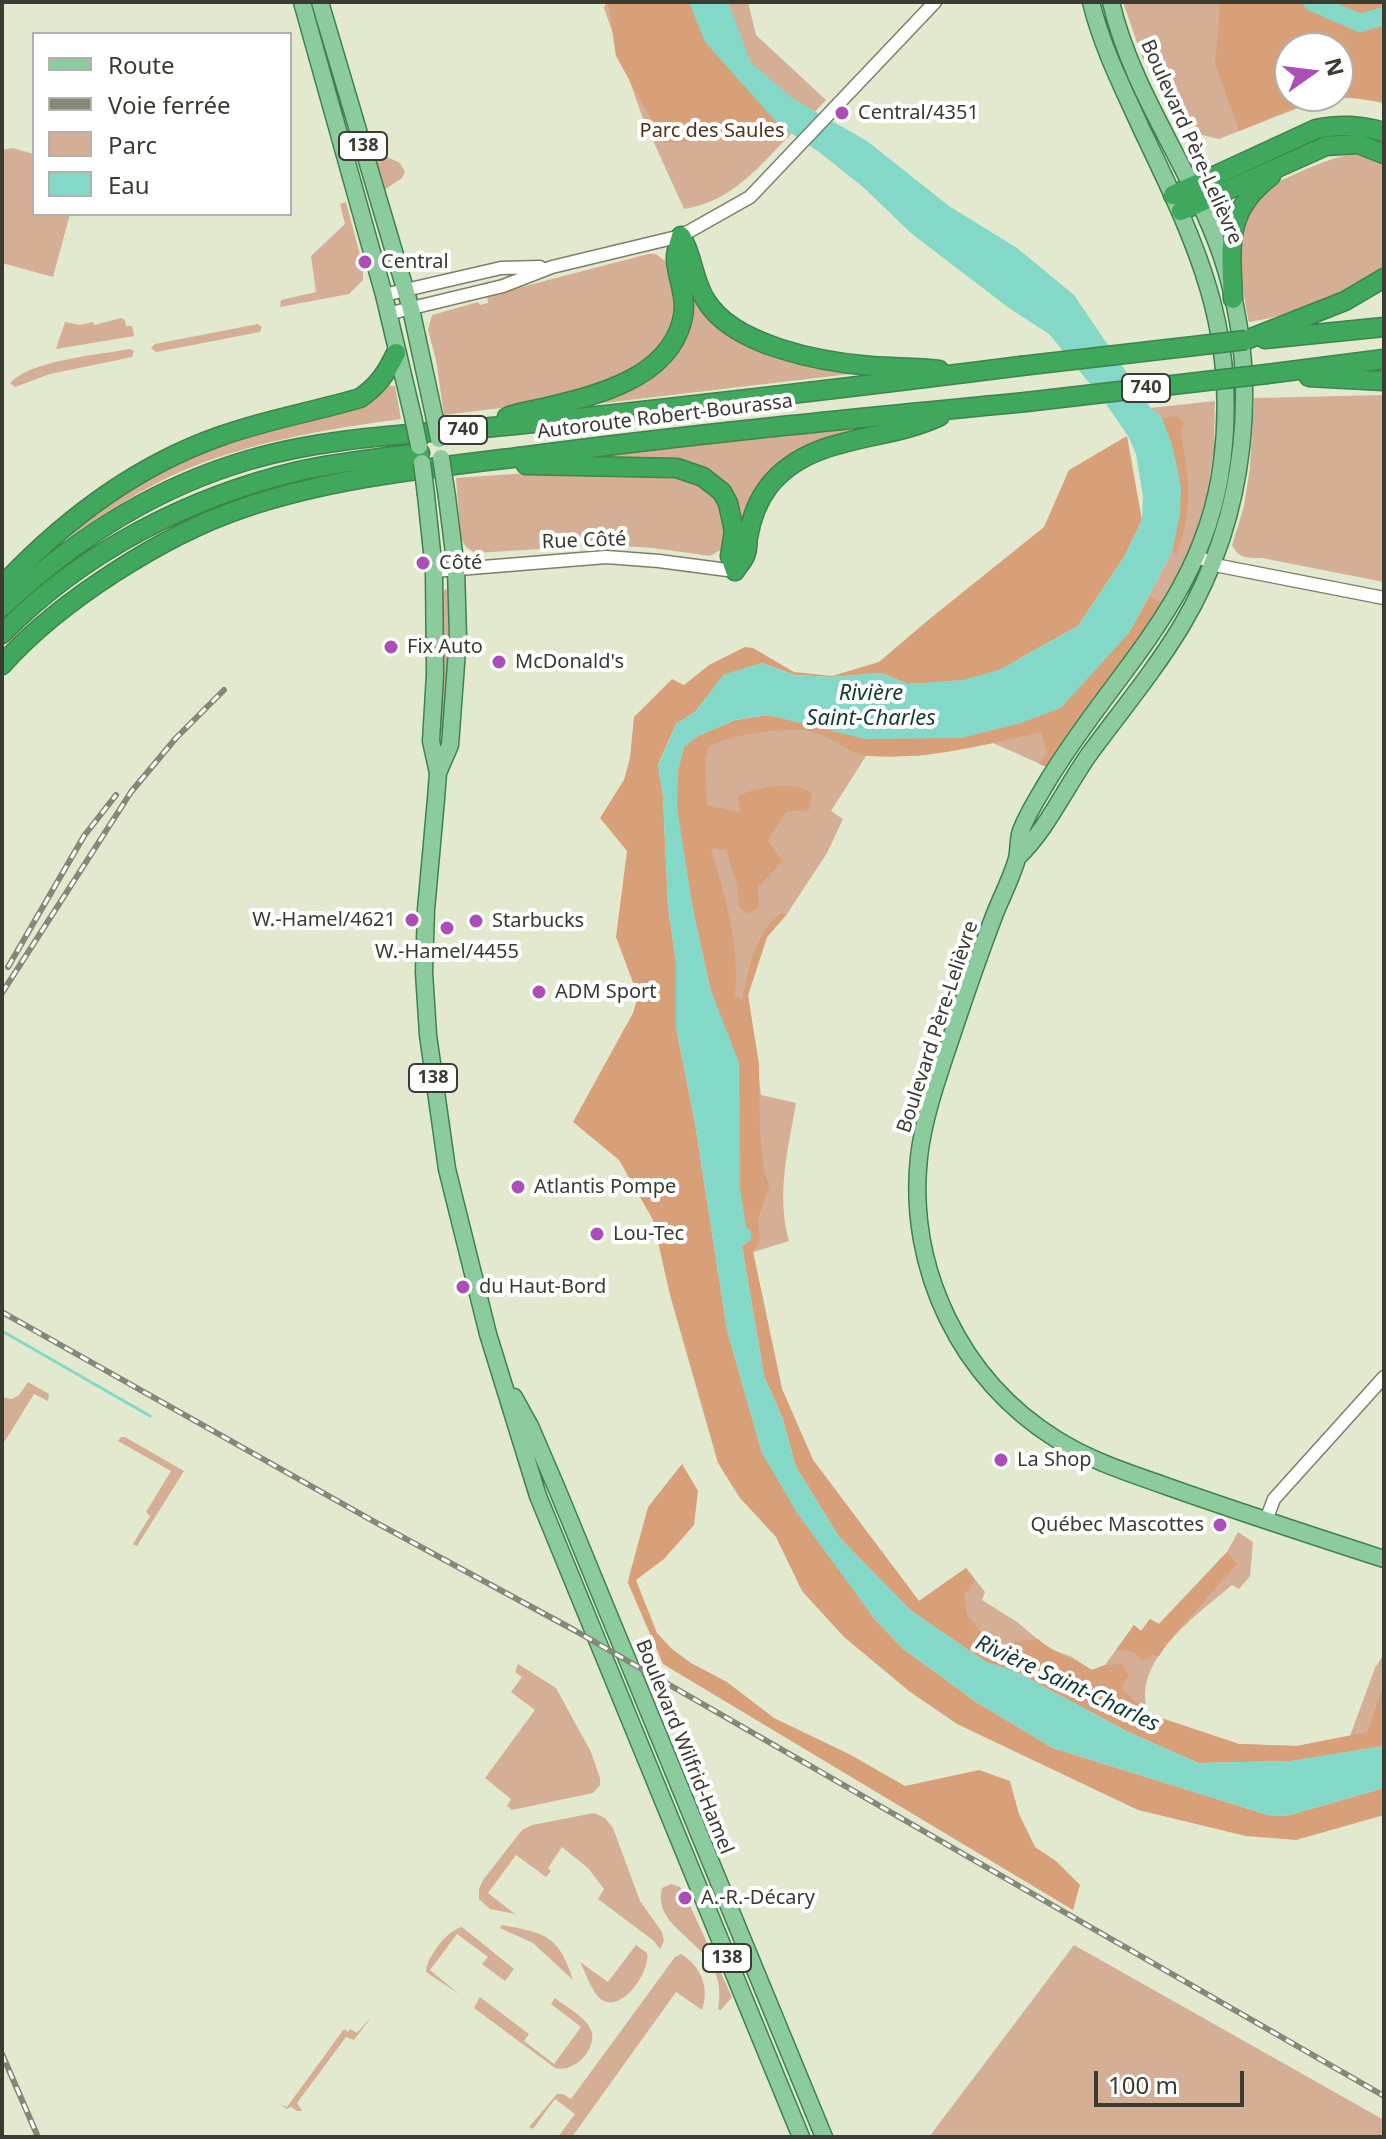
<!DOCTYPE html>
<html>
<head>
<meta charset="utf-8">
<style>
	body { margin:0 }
	#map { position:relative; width:1386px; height:2139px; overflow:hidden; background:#e2e9ce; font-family:"Noto Sans",sans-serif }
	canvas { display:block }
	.frame { position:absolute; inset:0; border:4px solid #3a3c32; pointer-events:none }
	.legend { position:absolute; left:32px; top:32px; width:260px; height:184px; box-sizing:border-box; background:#fff; border:2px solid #b0b1ad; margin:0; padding:10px 14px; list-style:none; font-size:24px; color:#3a3c32 }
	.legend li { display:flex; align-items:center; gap:16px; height:40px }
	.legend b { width:40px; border:2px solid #b0b1ad }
	.north { position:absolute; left:1274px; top:32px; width:80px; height:80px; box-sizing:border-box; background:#fff; border:2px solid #b0b1ad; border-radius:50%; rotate:76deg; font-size:22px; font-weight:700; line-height:32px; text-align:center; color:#3a3c32 }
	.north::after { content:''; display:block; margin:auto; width:28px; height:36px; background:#ab4eb8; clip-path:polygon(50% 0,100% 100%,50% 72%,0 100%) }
	.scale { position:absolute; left:1094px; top:2071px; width:150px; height:36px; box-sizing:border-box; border:4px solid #3a3c32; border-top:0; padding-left:10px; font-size:24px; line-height:28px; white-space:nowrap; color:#3a3c32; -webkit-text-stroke:6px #fff; paint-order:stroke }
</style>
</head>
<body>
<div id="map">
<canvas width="1386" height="2139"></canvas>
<div class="frame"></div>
<ul class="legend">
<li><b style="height:10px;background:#8ccb9e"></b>Route</li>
<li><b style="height:10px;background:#848877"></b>Voie ferrée</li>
<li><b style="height:22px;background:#d5af95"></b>Parc</li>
<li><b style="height:22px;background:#84d8c8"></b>Eau</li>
</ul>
<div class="north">N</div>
<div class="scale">100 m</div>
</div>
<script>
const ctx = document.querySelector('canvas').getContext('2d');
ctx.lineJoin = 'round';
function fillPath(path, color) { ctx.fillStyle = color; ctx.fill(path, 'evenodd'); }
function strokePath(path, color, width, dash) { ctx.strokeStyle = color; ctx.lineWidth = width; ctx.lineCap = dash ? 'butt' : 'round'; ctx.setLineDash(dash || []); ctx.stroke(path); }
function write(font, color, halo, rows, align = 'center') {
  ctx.font = font + ' "Noto Sans",sans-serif'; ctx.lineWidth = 8; ctx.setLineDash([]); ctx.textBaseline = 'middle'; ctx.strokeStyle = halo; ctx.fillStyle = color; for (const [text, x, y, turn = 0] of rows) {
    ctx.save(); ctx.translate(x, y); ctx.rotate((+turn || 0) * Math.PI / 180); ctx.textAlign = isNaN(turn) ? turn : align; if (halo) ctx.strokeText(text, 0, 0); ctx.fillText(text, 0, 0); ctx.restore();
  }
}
const green = new Path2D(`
	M606 2H693L793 132C759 166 734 201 684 209L642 116 604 8Z
	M725 2H748L756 35 826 100 813 114 793 103 749 65Z
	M1123 2H1384V103L1348 97 1324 98 1219 139 1190 132 1166 83 1143 60ZM1290 48H1338V96H1290Z
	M12 148 34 154V214H70L53 277 2 263V150Z
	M379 153 400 163 405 172 402 178 384 190 374 155Z
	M1354 154 1384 164V266C1346 294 1295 315 1249 322 1241 279 1228 221 1269 188 1278 181 1291 176 1302 171 1320 163 1335 157 1354 154Z
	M346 202 363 266V280L349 294 280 307 281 300 316 292 311 256 345 224 340 204Z
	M648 254H656L669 264C671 276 680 307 677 318 652 398 513 406 444 415L436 360 428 330 432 315 478 302 480 305 488 303 487 296Z
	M693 288 707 314 850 370V374L596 404 595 398 658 366 688 290Z
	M121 318 125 320 126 326H132L134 336 56 349 65 322 79 325 93 322 94 325Z
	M258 324 262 327 260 332 156 352 151 348 155 344Z
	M130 349 134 351 132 357 50 374 15 387 10 383C31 360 98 355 130 349Z
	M386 385 395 386 401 419C325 429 243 443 171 476 134 494 100 516 66 539L63 535 161 467Z
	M1384 395V582L1262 558C1248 558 1239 559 1232 545L1244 506 1250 467 1254 398Z
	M1215 401 1214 449 1207 495 1189 555 1143 641 1047 767 993 743 918 756H866L831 811 843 819 827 853 787 914 767 937 748 995 761 1095 796 1103C788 1150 776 1194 789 1241L753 1252 782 1389 813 1460 919 1601 966 1568 985 1592 982 1600 1017 1622 1048 1648 1072 1657 1092 1670 1105 1665 1134 1625 1141 1631 1150 1619 1159 1624 1227 1552 1238 1532 1253 1542 1250 1576 1239 1589 1232 1585C1199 1613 1128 1663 1149 1714L1239 1744 1297 1746 1350 1736 1375 1668 1384 1654V1746L1290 1761 986 1662 839 1537 764 1376 710 988 698 736 1129 633 1172 552 1162 418 1150 408Z
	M851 429 852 434 815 447 739 528 715 478 606 461 605 455Z
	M542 472H660L699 479 720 501 727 537 722 549 710 556 653 548 606 545 475 553 466 547 461 539 456 478Z
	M446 589 449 590V670L442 732 439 731 443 591Z
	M28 1382 49 1394 48 1401 34 1394 5 1441 2 1439V1397L12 1399 19 1395Z
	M121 1437H125L184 1471 137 1546 133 1544 150 1516 146 1512 171 1471 118 1441Z
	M518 1664 556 1688 591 1752 600 1778V1785L593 1793 512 1810 507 1806 511 1799 485 1778 535 1710 511 1692 522 1677 515 1672Z
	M594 1813 605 1818 613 1828 640 1901 662 1932 664 1941 660 1949 654 1941 598 1899 604 1889 588 1868 562 1847 548 1868 551 1871 546 1877 516 1855 488 1893 515 1914 490 1909 479 1899V1889L483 1880 522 1830 532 1825Z
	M671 1884 680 1887 686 1897 732 1997 721 2010 718 2009C732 1942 650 1936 662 1888Z
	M502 1925C545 1933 559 1935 573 1980L533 1943 500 1928Z
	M462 1927 514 1969 505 1981 482 1964 488 1957 457 1934 430 1970 459 1994 426 1972C426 1958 448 1929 462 1927Z
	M636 1945 647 1953C651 1970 623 2013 602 2000 592 1993 586 1973 580 1962L608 1982Z
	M1074 1945 1384 2120V2137H929Z
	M681 1954C701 1966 710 1988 702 2010L676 1992 572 2137H558L575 2114 555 2099 533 2129 529 2127 557 2094H563L571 2099 675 1957Z
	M480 1997 529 2034 524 2041 554 2064 581 2027 551 2004 555 1998C566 2007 584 2016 590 2028 600 2045 576 2074 555 2068L474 2008Z
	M372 2016 354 2040 346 2037 297 2103 302 2111H297L291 2107 287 2109 280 2104 287 2107 344 2029 348 2032 350 2029 357 2033Z`);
const forest = new Path2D(`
	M608 2H689L705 42 779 125 722 139 664 143 616 56Z
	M1217 2H1384V103C1328 88 1290 110 1239 131L1215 63 1220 9ZM1290 48H1338V96H1290Z
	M1178 416 1184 423 1181 432C1189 484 1194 502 1177 554L1172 552C1185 495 1182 474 1162 418Z
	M1127 436 1142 520 1124 557 1078 626 999 670 963 680 908 684 881 673 831 677 795 675 762 663 724 675 695 712 676 724 658 765 663 796 668 906 676 963V1027L695 1123 727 1330 762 1453 873 1617 902 1648 976 1702 1053 1748 1268 1815 1286 1816 1384 1788V1815L1296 1840 1246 1836 1138 1810 957 1724 909 1691 844 1637 802 1591 776 1537 740 1498 718 1463 670 1295 653 1220 619 1160 573 1122 633 1013 638 996 616 937 627 851 600 818 624 780 630 758 634 717 672 679 684 685 709 665 745 647 753 648 794 672 832 676 879 662 927 621 1044 527 1069 470Z
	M1150 596 1164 605C1131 663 1084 712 1047 767L1039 764 1047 752 1041 732C985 745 928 760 870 756 850 755 832 737 813 732 789 726 731 735 709 746L705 759 707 805 740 812 738 796C760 786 792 780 812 793L809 810 786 812 768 841 783 861 758 887 759 907 748 914 739 907 737 885 726 850 711 848C725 897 740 944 735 996L742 999C749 970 755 930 782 913L787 914 767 937 748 995 759 1064 760 1134 764 1168 769 1187 758 1220 760 1240 753 1252 782 1389 813 1460 919 1601 966 1568 975 1580 964 1595 967 1614 995 1650 1014 1642 1038 1639C1054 1653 1074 1659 1092 1670L1105 1665 1122 1664 1129 1675 1121 1688 1149 1714 1239 1744 1297 1746 1367 1732 1384 1684V1746L1290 1761 1198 1763 1126 1731 1015 1671 986 1662 910 1610 839 1537 796 1467 782 1417 764 1376 742 1246 751 1240V1231L746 1227 740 1189 739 1063 710 988 692 905 676 807 678 770 684 746 698 736 735 720 768 715 865 739 1129 633Z
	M682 1464 698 1491 694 1525 664 1559 636 1580 657 1633 672 1649 691 1663 727 1682 774 1718 851 1755 905 1786 979 1770 1010 1781 1019 1814 1035 1847 1056 1861 1080 1885 1073 1910 663 1664 628 1583 629 1577 648 1507Z
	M1227 1552 1237 1564 1168 1642 1159 1656 1152 1655 1142 1661 1134 1652 1116 1650 1134 1625 1141 1631 1150 1619 1159 1624Z`);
const water = new Path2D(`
	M689 2H728L751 63 795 100 867 141 949 206 1017 248 1074 295 1150 407 1162 418 1173 448 1181 487 1180 514 1172 552 1129 633 1061 708 1021 723 961 738 865 739 768 715 735 720 698 736 684 747 678 770 677 807 692 905 710 988 739 1063 740 1189 746 1227 751 1231V1240L742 1246 764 1376 782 1417 796 1467 839 1537 910 1610 986 1662 1015 1671 1126 1731 1198 1763 1290 1761 1384 1746V1788L1286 1816 1268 1815 1053 1748 976 1702 902 1648 873 1617 797 1513 762 1453 727 1330 695 1123 676 1027V963L668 906 663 796 658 766 676 724 695 712 723 675 762 663 795 675 831 677 881 673 908 684 963 680 999 670 1026 655 1078 626 1124 557 1142 520 1143 497 1136 454 1128 436 1104 401 1049 334 1009 308 912 234 863 187 819 152 779 125 705 42Z`);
const stream = new Path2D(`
	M2 1331 150 1416`);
const river = new Path2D(`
	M1312 2 1360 23 1384 16`);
const minor = new Path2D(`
	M384 295 501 268 540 267
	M387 314 503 286 552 267 681 236 750 197 935 2
	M1196 556 1220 566 1384 598
	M434 571 606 557 659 561 735 571
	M1266 1520 1274 1499 1384 1377`);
const major = new Path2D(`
	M302 2 384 295 413 417
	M320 2 411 309 434 415
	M1091 2C1102 47 1122 86 1141 128 1196 243 1239 330 1222 462 1205 599 1113 672 1047 782 1039 796 1024 819 1020 834 1018 843 1019 853 1016 862 1010 881 1001 898 994 916 980 953 967 990 955 1026 941 1069 924 1113 919 1157 907 1269 961 1380 1056 1439 1089 1460 1126 1472 1163 1485 1236 1511 1310 1535 1384 1559
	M426 495 434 571 435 675 431 741 438 773
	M447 497 456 569 458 637 450 745 438 773 436 799 426 910 424 972 428 1035 447 1169 488 1334 538 1496 801 2137
	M1018 857C1048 828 1065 788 1090 753 1121 711 1155 670 1182 625 1247 516 1262 378 1222 257 1192 169 1132 93 1111 2
	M514 1397 530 1426 557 1489 824 2137`);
const highway = new Path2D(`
	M1173 195 1316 129C1341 124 1360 125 1384 132
	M1181 211 1326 146 1358 144 1384 154
	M681 236C693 256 693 279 705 299 732 346 822 362 871 366 894 368 916 367 939 370
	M1233 299C1231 247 1224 211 1271 176
	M1265 339 1384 327
	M1246 340 1345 301 1384 278
	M1267 374 1384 359
	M1309 377 1384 381
	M507 417C518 412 531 411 543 408 593 396 667 380 682 321 688 299 678 282 676 260 675 253 679 244 681 236
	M526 465 677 468 703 477 722 492 728 503 734 531 730 556 735 571
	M735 571C738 566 743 561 745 556 748 550 747 543 748 537 751 520 758 500 769 486 811 433 885 443 940 416
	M2 586C63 521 134 467 218 437 264 420 313 412 360 398 378 386 387 372 396 353
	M2 607C72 541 156 487 249 460 337 434 433 434 524 424 690 406 856 387 1021 366
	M2 634C82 552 189 497 299 471 339 462 380 458 420 453
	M2 665C58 602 163 535 243 508 334 477 432 468 527 456 693 434 859 418 1026 402`);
const rail = new Path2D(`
	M8 967 84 836 116 795
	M2 993 131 792 176 738 224 690
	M2 1312 373 1521 574 1630 1384 2096
	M2 2054 38 2137`);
const majorBridge = new Path2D(`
	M434 415 439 439
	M413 417 419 446
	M441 458 447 497
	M422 463 426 495`);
const highwayBridge = new Path2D(`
	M1021 366 1246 340
	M1026 402 1267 374`);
const markers = [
	[842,113,8,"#ab4eb8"],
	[365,262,8,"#ab4eb8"],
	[423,563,8,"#ab4eb8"],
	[391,647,8,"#ab4eb8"],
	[499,662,8,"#ab4eb8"],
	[412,920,8,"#ab4eb8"],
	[476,921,8,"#ab4eb8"],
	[447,928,8,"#ab4eb8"],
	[539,992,8,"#ab4eb8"],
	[518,1187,8,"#ab4eb8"],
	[597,1234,8,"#ab4eb8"],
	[463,1287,8,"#ab4eb8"],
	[1001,1460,8,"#ab4eb8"],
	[1220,1525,8,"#ab4eb8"],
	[685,1898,8,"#ab4eb8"]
];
const shields = [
	[363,146,48],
	[1146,388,48],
	[463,430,48],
	[433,1078,48],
	[727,1958,48]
];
const shieldNames = [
	["138",363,146],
	["740",1146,388],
	["740",463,430],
	["138",433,1078],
	["138",727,1958]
];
const poiNames = [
	["Central/4351",858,113],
	["Central",381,262],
	["Côté",439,563],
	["Fix Auto",407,647],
	["McDonald's",515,662],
	["W.-Hamel/4621",396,920,"right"],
	["Starbucks",492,921],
	["W.-Hamel/4455",447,952,"center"],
	["ADM Sport",555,992],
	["Atlantis Pompe",534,1187],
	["Lou-Tec",613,1234],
	["du Haut-Bord",479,1287],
	["La Shop",1017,1460],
	["Québec Mascottes",1204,1525,"right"],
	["A.-R.-Décary",701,1898]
];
const parkNames = [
	["Parc des Saules",712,131]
];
const streetNames = [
	["Boulevard Père-Lelièvre",1191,142,66],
	["Autoroute Robert-Bourassa",665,417,-7],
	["Rue Côté",584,541,-2],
	["Boulevard Père-Lelièvre",938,1027,-72],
	["Boulevard Wilfrid-Hamel",684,1747,68]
];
const waterNames = [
	["Rivière",871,694],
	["Saint-Charles",871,719],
	["Rivière Saint-Charles",1067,1684,25]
];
fillPath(green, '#d5af95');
fillPath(forest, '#d8a079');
fillPath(water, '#84d8c8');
strokePath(stream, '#84d8c8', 3);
strokePath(river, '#84d8c8', 18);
strokePath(minor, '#7b8169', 15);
strokePath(major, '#3e824e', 19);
strokePath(highway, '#3e824e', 21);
strokePath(minor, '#fff', 12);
strokePath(major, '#8ccb9e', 16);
strokePath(highway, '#40a85d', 18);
strokePath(rail, '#848877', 6);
strokePath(rail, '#fff', 3, [9]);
strokePath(majorBridge, '#3e824e', 19, []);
strokePath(highwayBridge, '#3e824e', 21, []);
strokePath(majorBridge, '#8ccb9e', 16);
strokePath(highwayBridge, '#40a85d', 18);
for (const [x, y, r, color] of markers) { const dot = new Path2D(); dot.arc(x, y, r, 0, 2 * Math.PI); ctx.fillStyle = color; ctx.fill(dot); strokePath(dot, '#fff', 3); }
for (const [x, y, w] of shields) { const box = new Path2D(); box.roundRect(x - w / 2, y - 14, w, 28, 6); ctx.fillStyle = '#fff'; ctx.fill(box); strokePath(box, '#3a3c32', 2); }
write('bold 18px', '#3a3c32', null, shieldNames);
write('20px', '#3a3c32', '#fff', poiNames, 'left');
write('20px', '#563113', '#fff', parkNames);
write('20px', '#3a3c32', '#fff', streetNames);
write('italic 22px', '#133b34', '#fff', waterNames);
</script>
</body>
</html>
